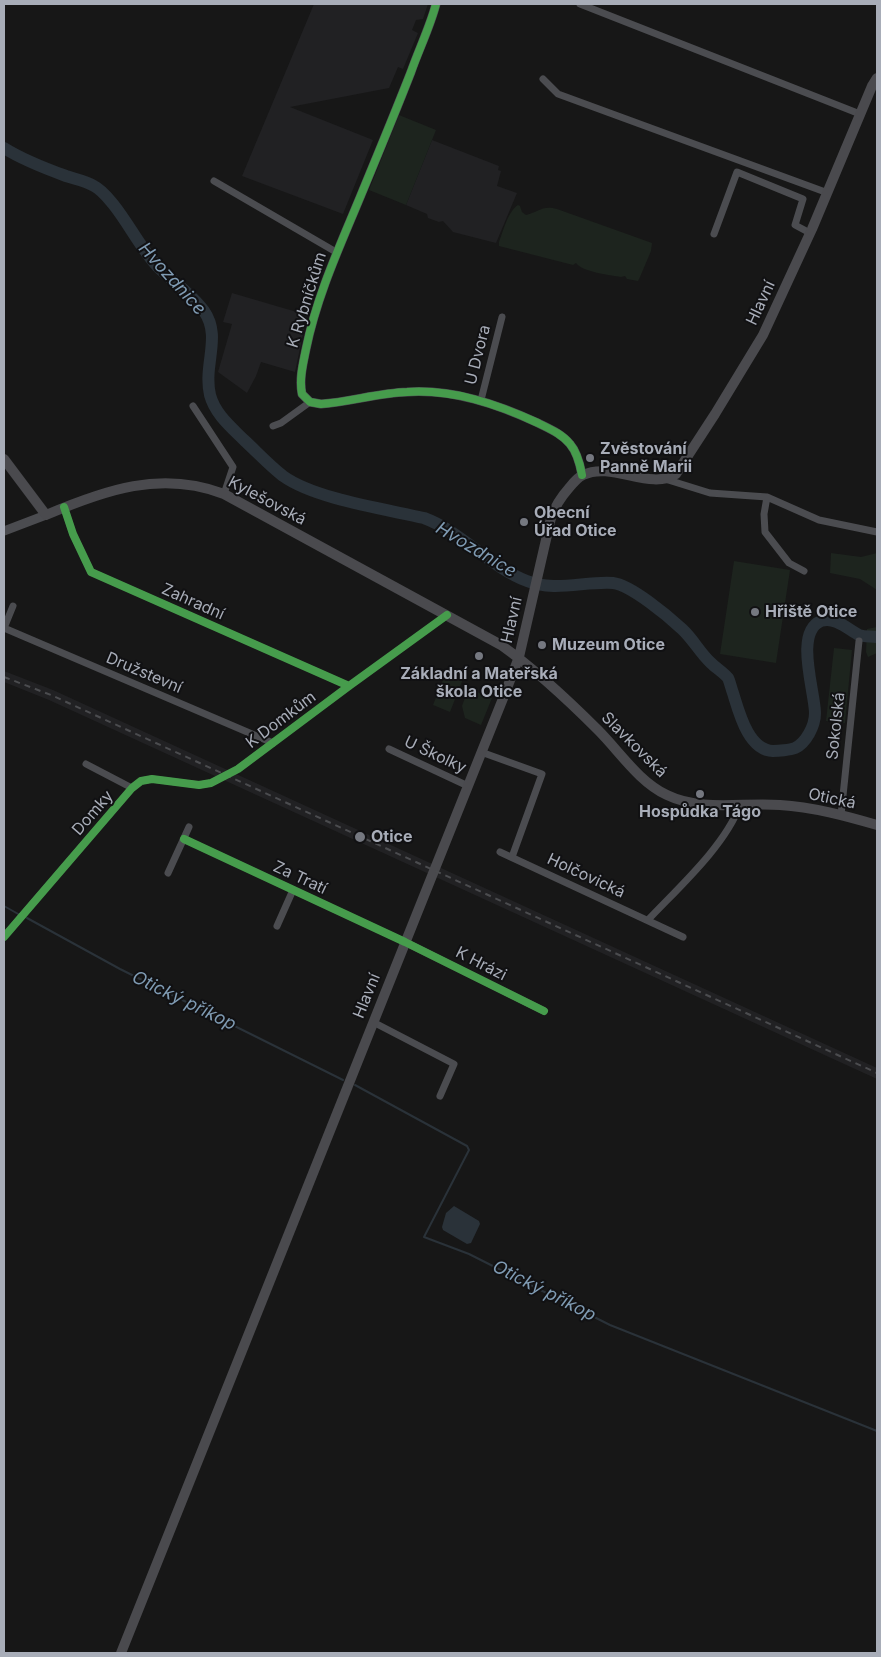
<!DOCTYPE html>
<html>
<head>
<meta charset="utf-8">
<style>
	body { margin:0 }
	#map { position:relative; width:881px; height:1657px; overflow:hidden; background:#171717; font-family:Inter,sans-serif }
	canvas { display:block }
	.frame { position:absolute; inset:0; border:5px solid #a8adb8; pointer-events:none }
</style>
</head>
<body>
<div id="map">
<canvas width="881" height="1657"></canvas>
<div class="frame"></div>
</div>
<script>
const ctx = document.querySelector('canvas').getContext('2d');
ctx.lineJoin = 'round';
function fillPath(path, color) { ctx.fillStyle = color; ctx.fill(path, 'evenodd'); }
function strokePath(path, color, width, dash) { ctx.strokeStyle = color; ctx.lineWidth = width; ctx.lineCap = dash ? 'butt' : 'round'; ctx.setLineDash(dash || []); ctx.stroke(path); }
function write(font, color, halo, rows, align = 'center') {
  ctx.font = font + ' Inter,sans-serif'; ctx.lineWidth = 4; ctx.setLineDash([]); ctx.textBaseline = 'middle'; ctx.strokeStyle = halo; ctx.fillStyle = color; for (const [text, x, y, turn = 0] of rows) {
    ctx.save(); ctx.translate(x, y); ctx.rotate((+turn || 0) * Math.PI / 180); ctx.textAlign = isNaN(turn) ? turn : align; if (halo) ctx.strokeText(text, 0, 0); ctx.fillText(text, 0, 0); ctx.restore();
  }
}
const built = new Path2D(`
	M314 4H428L423 19 416 20 412 30 418 33 403 69 398 67 389 88 290 107 373 140 343 214 242 176Z
	M432 140 499 166 498 170 501 171 497 186 517 193 496 243 453 232 443 221 439 222 428 218 427 214 406 205Z
	M232 293 307 315 295 372 261 362 256 376 247 393 218 372 232 324 223 322Z
	M4 671 53 690 877 1068V1079L49 700 4 682Z`);
const green = new Path2D(`
	M399 115 436 130 406 205 369 190Z
	M518 205 520 206 522 212 526 215C539 212 542 205 557 209L652 243 651 251 640 277 638 281 627 279 625 276 621 277C610 275 582 272 576 263L573 265 499 246V242C503 232 508 211 518 205Z
	M831 553 861 557 877 553V590L860 579 830 573Z
	M734 561 790 570 776 663 720 654Z
	M877 627V653L868 657 866 652 867 629Z
	M834 648 852 650 845 723 826 721Z
	M446 672 463 679 450 712 433 705Z
	M477 692 492 698 481 725 465 718 462 706 466 695Z`);
const water = new Path2D(`
	M454 1206 479 1221 480 1224 471 1243 467 1244 443 1230 442 1227 446 1213Z`);
const stream = new Path2D(`
	M4 906 20 915
	M27 918 120 969 343 1080
	M355 1085 467 1146 469 1150 424 1237 469 1254 610 1325 877 1431`);
const river = new Path2D(`
	M4 148C23 160 44 168 66 176 75 179 86 181 94 186 102 190 108 198 113 204 129 224 140 247 157 266 172 281 192 294 204 311 222 337 203 364 210 395 215 414 231 427 244 440 257 452 269 465 283 476 315 499 385 509 424 518 462 532 490 567 527 581 554 592 585 581 613 583 631 585 668 616 682 629 693 639 700 653 711 663 716 668 724 673 728 678 730 682 731 688 733 693 739 712 748 750 773 751 778 751 790 750 795 748 806 743 815 726 815 713 815 692 794 632 821 621 834 616 848 629 859 635 864 637 872 636 877 637`);
const minor = new Path2D(`
	M580 4 860 114
	M543 79 558 94 828 193
	M214 181 336 252
	M714 234 737 172 803 199 795 225 810 233
	M481 400 502 317
	M193 406 233 467 224 494
	M273 426 281 423 310 402
	M665 479 710 493 767 497 819 520 877 532
	M767 497 764 514 765 532 789 563 804 571
	M64 507 73 534 91 572 349 686
	M4 628 273 743
	M4 628 13 606
	M389 749 468 786
	M481 752 542 774 512 857
	M86 764 132 788
	M841 815 859 641
	M184 839 405 942 544 1011
	M500 852 683 937
	M168 873 189 827
	M648 920C678 888 725 846 740 805
	M277 926 293 890
	M9 931 132 788 141 781 152 779 199 785 211 783 238 769 349 686 447 615
	M373 1022 454 1064 440 1096`);
const tertiary = new Path2D(`
	M436 4C430 27 419 49 411 72 395 113 378 154 361 195 340 246 317 295 306 349 303 364 299 379 302 394L310 402 321 404C350 402 378 393 407 392 453 389 497 404 538 423 550 429 562 434 570 444 577 452 580 464 582 475
	M4 531 46 515`);
const secondary = new Path2D(`
	M4 459 46 515C105 490 161 470 224 494L501 645C536 670 568 700 598 730 620 752 639 782 667 795 702 812 743 802 780 805 813 807 846 816 877 825
	M121 1653 504 696 519 657 551 518C555 506 561 497 569 488 573 483 578 477 583 475 612 461 650 491 676 474L715 414 763 335 812 229 872 86 877 78`);
const rail = new Path2D(`
	M4 677 51 695 877 1073`);
const cycleway = new Path2D(`
	M436 4C430 27 419 49 411 72 395 113 378 154 361 195 340 246 317 295 306 349 303 364 299 379 302 394L310 402 321 404C350 402 378 393 407 392 453 389 497 404 538 423 550 429 562 434 570 444 577 452 580 464 582 475
	M64 507 73 534 91 572 349 686
	M184 839 405 942 544 1011
	M4 937 132 788 141 781 152 779 199 785 211 783 238 769 349 686 447 615`);
const markers = [
	[590,458,5,"#757880"],
	[524,522,5,"#757880"],
	[755,612,5,"#757880"],
	[542,645,5,"#757880"],
	[479,656,5,"#757880"],
	[700,794,5,"#757880"],
	[360,837,6,"#757880"]
];
const streetNames = [
	["K Rybníčkům",307,300,-73],
	["Hlavní",761,303,-65],
	["U Dvora",478,355,-76],
	["Kylešovská",267,501,28],
	["Zahradní",193,602,24],
	["Hlavní",512,620,-77],
	["Družstevní",144,673,23],
	["K Domkům",281,720,-37],
	["Sokolská",836,726,-84],
	["Slavkovská",634,745,45],
	["U Školky",435,755,25],
	["Otická",832,799,12],
	["Domky",93,813,-49],
	["Holčovická",586,876,25],
	["Za Tratí",300,878,25],
	["K Hrázi",481,964,27],
	["Hlavní",367,996,-68]
];
const poiNames = [
	["Zvěstování",600,449],
	["Panně Marii",600,467],
	["Obecní",534,513],
	["Úřad Otice",534,531],
	["Hřiště Otice",765,612],
	["Muzeum Otice",552,645],
	["Základní a Mateřská",479,674,"center"],
	["škola Otice",479,692,"center"],
	["Hospůdka Tágo",700,812,"center"],
	["Otice",371,837]
];
const waterNames = [
	["Hvozdnice",172,279,48],
	["Hvozdnice",476,550,31],
	["Otický příkop",184,1001,26],
	["Otický příkop",544,1291,27]
];
fillPath(built, '#212123');
fillPath(green, '#1d241e');
fillPath(water, '#2a3239');
strokePath(stream, '#2a3239', 2);
strokePath(river, '#2a3239', 12);
strokePath(minor, '#4b4c50', 7);
strokePath(tertiary, '#4b4c50', 9);
strokePath(secondary, '#4a4a4e', 10);
strokePath(rail, '#4b4c4f', 2, [6, 5]);
strokePath(cycleway, '#469c4c', 8);
for (const [x, y, r, color] of markers) { const dot = new Path2D(); dot.arc(x, y, r, 0, 2 * Math.PI); ctx.fillStyle = color; ctx.fill(dot); strokePath(dot, '#111113', 2); }
write('16px', '#a8adb8', '#111113', streetNames);
write('bold 16px', '#a8adb8', '#111113', poiNames, 'left');
write('italic 18px', '#7f9bb3', '#111113', waterNames);
</script>
</body>
</html>
